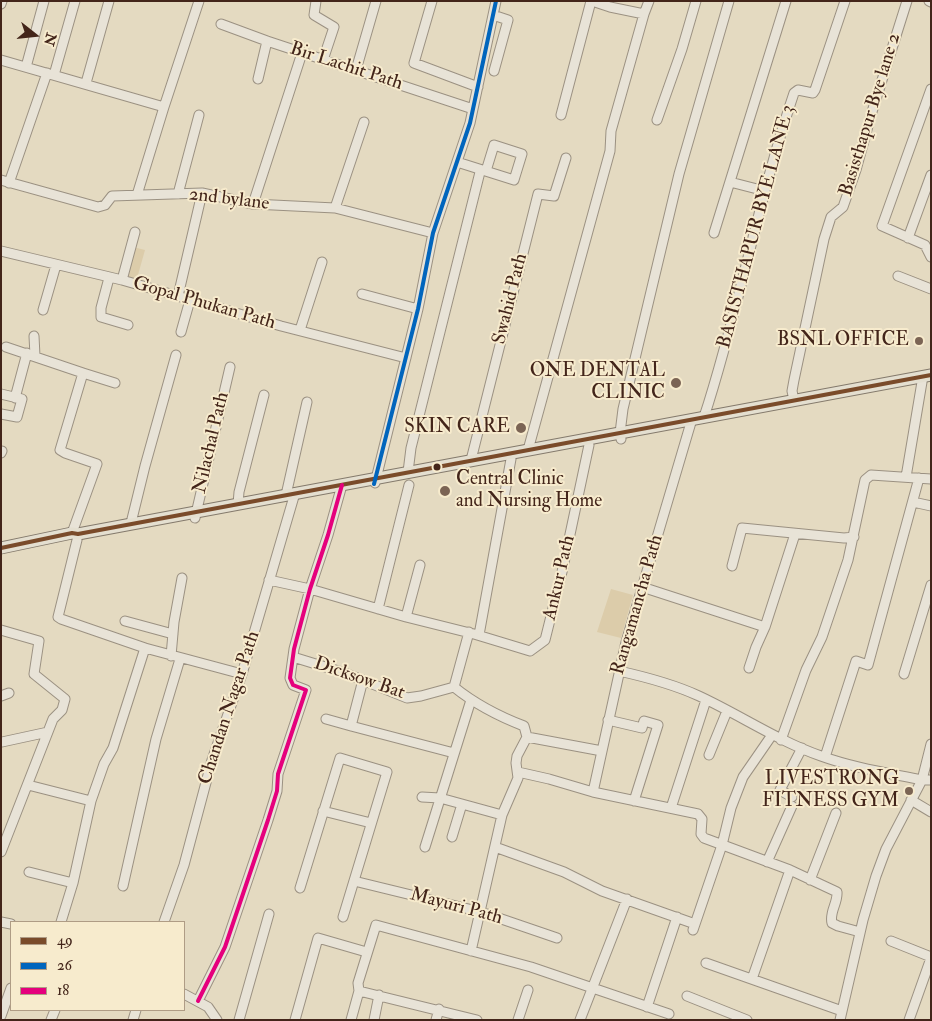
<!DOCTYPE html>
<html>
<head>
<meta charset="utf-8">
<style>
	body { margin:0 }
	#map { position:relative; width:932px; height:1021px; overflow:hidden; background:#e4dac1; font-family:"IM FELL Double Pica",serif }
	canvas { display:block }
	.frame { position:absolute; inset:0; border:2px solid #43251a; pointer-events:none }
	.legend { position:absolute; left:10px; top:921px; width:175px; height:90px; box-sizing:border-box; background:#f7ebcd; border:1px solid #af9c85; margin:0; padding:6px 9px; list-style:none; font-size:15px; color:#43251a }
	.legend li { display:flex; align-items:center; gap:10px; height:25px }
	.legend b { width:25px; border:1px solid #af9c85 }
	.north { position:absolute; left:10px; top:10px; width:50px; height:50px; -webkit-text-stroke:4px #f7ebcd; paint-order:stroke; rotate:106deg; font-size:14px; font-weight:700; line-height:20px; text-align:center; color:#43251a }
	.north::after { content:''; display:block; margin:auto; width:18px; height:22px; background:#43251a; clip-path:polygon(50% 0,100% 100%,50% 72%,0 100%) }
</style>
</head>
<body>
<div id="map">
<canvas width="932" height="1021"></canvas>
<div class="frame"></div>
<ul class="legend">
<li><b style="height:6px;background:#7a4b2a"></b>49</li>
<li><b style="height:6px;background:#0065bd"></b>26</li>
<li><b style="height:6px;background:#e5007d"></b>18</li>
</ul>
<div class="north">N</div>
</div>
<script>
const ctx = document.querySelector('canvas').getContext('2d');
ctx.lineJoin = 'round';
function fillPath(path, color) { ctx.fillStyle = color; ctx.fill(path, 'evenodd'); }
function strokePath(path, color, width, dash) { ctx.strokeStyle = color; ctx.lineWidth = width; ctx.lineCap = dash ? 'butt' : 'round'; ctx.setLineDash(dash || []); ctx.stroke(path); }
function write(font, color, halo, rows, align = 'center') {
  ctx.font = font + ' "IM FELL Double Pica",serif'; ctx.lineWidth = 4; ctx.setLineDash([]); ctx.textBaseline = 'middle'; ctx.strokeStyle = halo; ctx.fillStyle = color; for (const [text, x, y, turn = 0] of rows) {
    ctx.save(); ctx.translate(x, y); ctx.rotate((+turn || 0) * Math.PI / 180); ctx.textAlign = isNaN(turn) ? turn : align; if (halo) ctx.strokeText(text, 0, 0); ctx.fillText(text, 0, 0); ctx.restore();
  }
}
const green = new Path2D(`
	M133 247 145 250 136 282 124 279Z
	M611 589 633 595 621 638 597 632Z`);
const minor = new Path2D(`
	M316 1 314 15 334 27 323 60
	M432 1 414 63 478 87
	M929 1 931 2
	M1 4 2 1
	M644 14 649 1
	M493 15 508 20 494 71
	M221 24 267 41 473 109
	M1 60 164 107
	M26 67 44 1
	M356 70 376 1
	M54 75 75 1
	M258 79 267 41
	M86 83 109 1
	M931 89 882 226 925 245 931 257
	M561 115 591 1
	M657 120 682 49 696 1
	M457 162 514 180 522 154 494 145 486 171
	M1 180 98 207 105 205 112 196 202 193 253 204 335 208 433 233
	M730 182 765 191
	M9 183 47 73
	M178 194 199 115
	M137 195 164 107 199 1
	M253 204 302 53
	M335 208 364 122
	M714 233 786 1
	M908 238 931 175
	M1 251 122 280 281 326 406 358
	M898 276 931 289
	M109 278 101 308V317L128 325
	M122 280 135 232
	M362 294 418 309
	M178 296 202 193
	M43 310 56 265
	M300 330 322 262
	M181 332 190 300
	M34 336 35 356
	M6 347 83 373
	M1 394 22 399 17 417 1 414
	M15 398 27 353
	M794 400 792 391 794 380 824 239 831 217 843 207 856 170 871 115 907 1
	M704 417C739 311 758 199 794 93L798 90 813 93 815 90 845 1
	M621 439 620 433 623 409 679 174 729 1
	M528 450 610 151 611 131 644 14 610 7 592 1
	M1 453 2 451
	M471 460 538 194 554 196 566 158
	M408 472 411 448 480 172
	M906 477 923 376
	M375 483 418 309 433 233 470 123 496 1
	M286 495 307 402
	M913 502 931 506
	M238 504 239 492 264 395
	M195 518 230 367
	M131 523 145 466 176 355
	M72 533 97 464 65 453 60 450 83 373 115 383
	M77 540 58 617 61 619 145 648
	M732 566 742 528 844 538 854 537
	M269 580 310 589 406 617 474 634 530 651 545 640 562 572 589 445
	M642 587 765 627 795 534
	M378 609 409 485
	M406 617 420 565
	M125 621 173 634
	M1 630 39 641 34 674 65 699 62 710 53 719 1 852
	M479 635 511 459
	M171 656 174 622 182 578
	M293 657 345 673 407 698 421 696 454 687
	M749 668 756 647 765 627
	M619 671C646 677 673 684 699 696 740 715 778 741 821 756 854 768 888 773 922 780H931
	M904 674 931 585
	M363 680 351 726 454 753
	M454 687C475 704 498 716 524 726L527 737 517 756 516 763 518 778 502 815 471 951
	M454 687 469 632
	M1 696 9 693
	M326 719 351 726
	M608 720 642 728 644 721 658 725 634 801
	M527 737 602 751
	M781 740 806 670 822 637 848 560 865 480 871 475 931 479
	M2 742 48 732
	M709 755 727 711
	M825 757 856 661 868 665 919 478
	M518 772 549 779 593 792 698 814 702 819 701 834 704 838 790 870 837 892C838 903 829 912 832 923L838 926 860 932
	M28 785 91 801
	M593 792 626 642 692 419
	M422 797 440 798 502 815
	M792 797 780 790 802 748
	M911 800 931 812
	M671 808 706 700
	M323 811 371 823
	M452 837 462 804
	M425 847 471 700
	M495 847 564 872 602 891 695 924
	M767 862 792 806
	M29 872 73 883
	M810 880 836 813
	M354 881 481 912 557 938
	M123 886 156 739 180 659
	M300 888 340 758 387 772 343 917
	M1 922 11 924
	M61 922 73 883 91 801 104 764 113 748 145 648 242 674
	M164 922 184 865 212 760 242 674 295 493
	M693 930 722 845 731 808 743 777 772 735
	M891 941 931 957
	M706 963 842 1011
	M752 979 790 870
	M359 991 477 1020
	M184 994 208 1007 217 1020
	M687 996 747 1020
	M198 1001 225 947 268 820 277 791 278 774 306 690 293 685 290 678 294 649 310 589 328 535 342 485
	M647 1007 677 917
	M1 1016 11 988
	M51 1020 55 1010
	M133 1020 136 1010
	M239 1020 269 914
	M295 1020 318 938 363 951
	M351 1020 359 991 358 983 376 925 531 967 669 1014
	M374 1020 379 995
	M436 1020 439 1009
	M518 1020 528 990
	M580 1020 627 899
	M840 1020 863 920 876 876 886 849 922 780 931 744
	M909 1020 931 958`);
const major = new Path2D(`
	M1 548 72 533 78 534 931 375`);
const bus1 = new Path2D(`
	M1 548 72 533 78 534 931 375`);
const bus2 = new Path2D(`
	M374 484 418 309 433 233 470 123 496 1`);
const bus3 = new Path2D(`
	M198 1001 225 947 268 820 277 791 278 774 306 690 293 685 290 678 294 649 310 589 328 535 342 485`);
const markers = [
	[919,341,5,"#7b6454"],
	[676,383,6,"#7b6454"],
	[521,428,6,"#7b6454"],
	[437,467,4.5,"#43251a"],
	[445,491,6,"#7b6454"],
	[909,791,5,"#7b6454"]
];
const streetNames = [
	["Bir Lachit Path",346,67,18],
	["Basisthapur Bye lane 2",871,115,-73],
	["2nd bylane",229,200,7],
	["BASISTHAPUR BYE LANE 3",757,227,-75],
	["Swahid Path",511,299,-76],
	["Gopal Phukan Path",204,304,16],
	["Nilachal Path",212,443,-77],
	["Ankur Path",560,578,-77],
	["Rangamancha Path",638,605,-74],
	["Dicksow Bat",359,679,19],
	["Chandan Nagar Path",230,708,-72],
	["Mayuri Path",456,907,15]
];
const poiNames = [
	["BSNL OFFICE",909,341],
	["ONE DENTAL",665,372],
	["CLINIC",665,394],
	["SKIN CARE",510,428],
	["Central Clinic",456,480,"left"],
	["and Nursing Home",456,502,"left"],
	["LIVESTRONG",899,780],
	["FITNESS GYM",899,802]
];
fillPath(green, '#dcccaa');
strokePath(minor, '#9b9182', 11);
strokePath(major, '#847a6c', 13);
strokePath(minor, '#e8e3d7', 9);
strokePath(major, '#e4dfd0', 11);
strokePath(bus1, '#7a4b2a', 4);
strokePath(bus2, '#0065bd', 4);
strokePath(bus3, '#e5007d', 4);
for (const [x, y, r, color] of markers) { const dot = new Path2D(); dot.arc(x, y, r, 0, 2 * Math.PI); ctx.fillStyle = color; ctx.fill(dot); strokePath(dot, '#f7ebcd', 2); }
write('19px', '#43251a', '#f7ebcd', streetNames);
write('19px', '#43251a', '#f7ebcd', poiNames, 'right');
</script>
</body>
</html>
